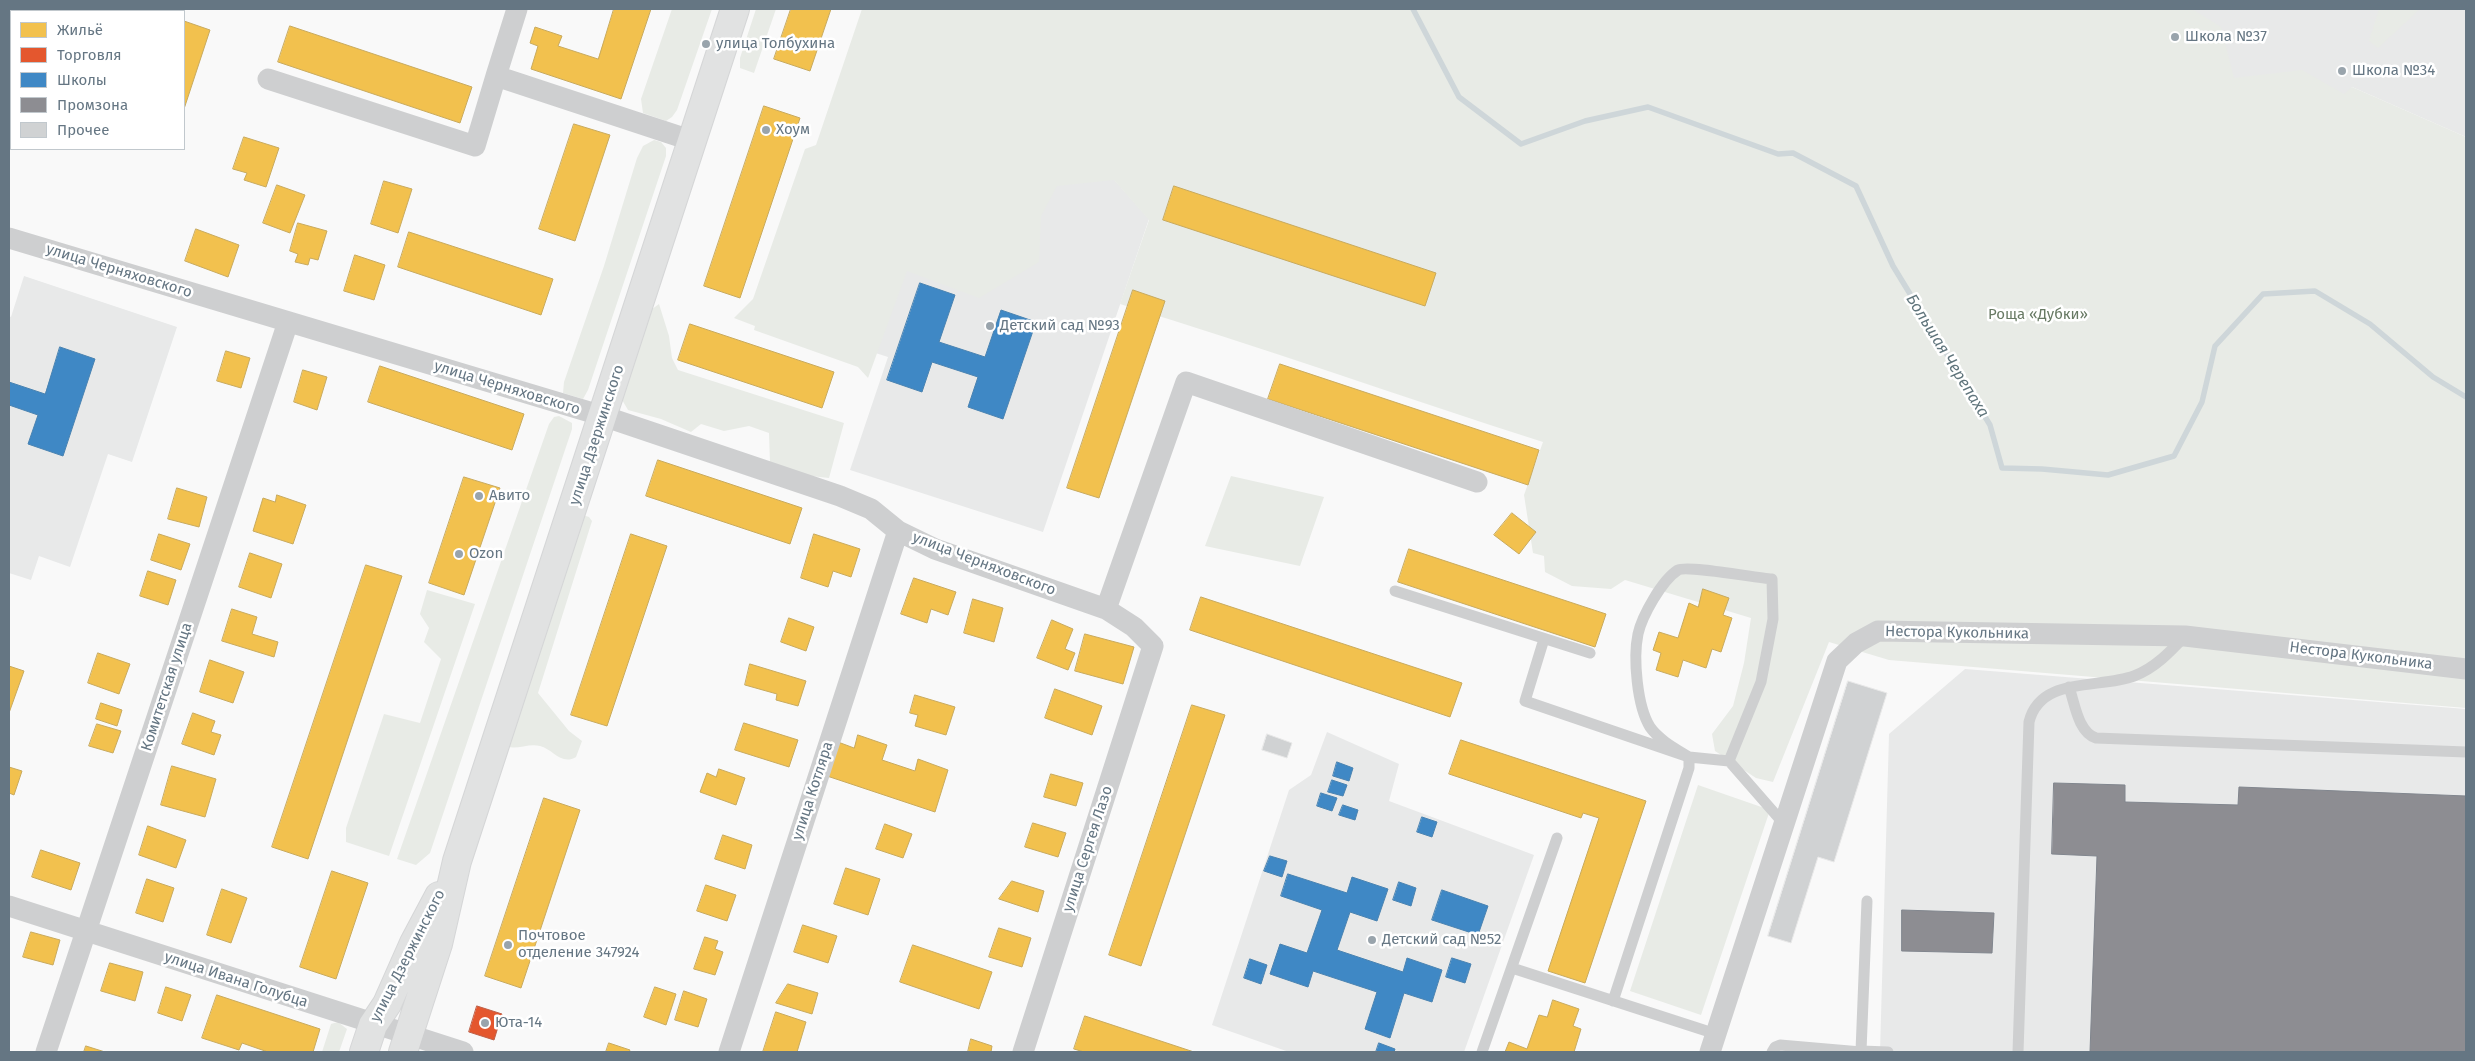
<!DOCTYPE html>
<html>
<head>
<meta charset="utf-8">
<style>
	body { margin:0 }
	#map { position:relative; width:2475px; height:1061px; overflow:hidden; background:#f9f9f9; font-family:"Fira Sans",sans-serif }
	canvas { display:block }
	.frame { position:absolute; inset:0; border:10px solid #657683; pointer-events:none }
	.legend { position:absolute; left:10px; top:10px; width:175px; height:140px; box-sizing:border-box; background:#fff; border:1px solid #c1c8cd; margin:0; padding:6px 9px; list-style:none; font-size:15px; color:#657683 }
	.legend li { display:flex; align-items:center; gap:10px; height:25px }
	.legend b { width:25px; border:1px solid #c1c8cd }
</style>
</head>
<body>
<div id="map">
<canvas width="2475" height="1061"></canvas>
<div class="frame"></div>
<ul class="legend">
<li><b style="height:14px;background:#f2c14e"></b>Жильё</li>
<li><b style="height:14px;background:#e4572e"></b>Торговля</li>
<li><b style="height:14px;background:#3f88c5"></b>Школы</li>
<li><b style="height:14px;background:#8d8d92"></b>Промзона</li>
<li><b style="height:14px;background:#d0d2d3"></b>Прочее</li>
</ul>
</div>
<script>
const ctx = document.querySelector('canvas').getContext('2d');
ctx.lineJoin = 'round';
function fillPath(path, color) { ctx.fillStyle = color; ctx.fill(path, 'evenodd'); }
function strokePath(path, color, width, dash) { ctx.strokeStyle = color; ctx.lineWidth = width; ctx.lineCap = dash ? 'butt' : 'round'; ctx.setLineDash(dash || []); ctx.stroke(path); }
function write(font, color, halo, rows, align = 'center') {
  ctx.font = font + ' "Fira Sans",sans-serif'; ctx.lineWidth = 5; ctx.setLineDash([]); ctx.textBaseline = 'middle'; ctx.strokeStyle = halo; ctx.fillStyle = color; for (const [text, x, y, turn = 0] of rows) {
    ctx.save(); ctx.translate(x, y); ctx.rotate((+turn || 0) * Math.PI / 180); ctx.textAlign = isNaN(turn) ? turn : align; if (halo) ctx.strokeText(text, 0, 0); ctx.fillText(text, 0, 0); ctx.restore();
  }
}
const built = new Path2D(`
	M2079 9H2466V137L2352 87 2323 138Z
	M955 79 1050 107 1149 219 1043 532 850 470 888 357 860 348Z
	M24 276 177 327 132 462 108 454 70 567 39 556 31 580 9 573V316L11 317Z
	M1965 669 2466 709V1052H1880L1889 734Z
	M1327 732 1399 764 1389 801 1534 855 1464 1052H1289L1212 1025 1289 790 1311 775Z`);
const green = new Path2D(`
	M672 9H712L677 110 672 117 666 121 643 113 641 99Z
	M756 9H776L754 73 740 68V58Z
	M862 9H2192L2221 27 2234 78 2302 70 2344 94 2352 87 2466 137V708L1889 660 1829 642 1773 782 1756 778 1715 751 1712 734 1733 706 1744 663 1751 618 1625 580 1611 589 1572 586 1545 572 1544 556 1533 553 1524 495 1543 442C1402 397 1262 347 1120 304L1149 220 1114 180 1057 186 1041 216 1039 262 979 298 907 271 868 378 858 367 754 330 755 326 734 318 753 299 805 149 816 145Z
	M2379 9H2420L2378 48 2369 41Z
	M654 140 661 142 666 148V156L588 390 583 399 563 393 564 382 604 266 637 158 643 146Z
	M659 304 669 336 672 358 678 370 844 423 829 478 811 476 770 463 769 433 749 426 724 431 701 424 691 432 661 419 628 410 621 398 648 312Z
	M559 416 572 423V429L430 853 416 865 397 859 549 424 554 417Z
	M1231 476 1324 497 1300 566 1205 546Z
	M582 515 589 517 592 521 538 693 569 731 582 741 576 757C561 766 553 749 540 746 530 743 519 749 508 747Z
	M427 590 475 604 389 856 346 842V828L384 714 420 723 441 659 424 642 429 628 420 614Z
	M1698 785 1770 810 1701 1015 1630 991Z
	M338 1022 347 1029 339 1052H322L331 1024Z`);
const homes = new Path2D(`
	M88 9H127L126 11H87Z
	M614 9H651L621 99 531 69 538 46 530 43 535 27 562 36 558 46 598 59Z
	M791 9H831L810 71 774 59Z
	M184 21 210 30 184 109Z
	M290 26 472 87 460 123 278 62Z
	M764 106 800 118 740 298 704 286Z
	M574 124 610 135 575 241 539 229Z
	M244 137 279 148 266 187 244 180 247 173 233 169Z
	M384 181 412 189 398 233 371 224Z
	M277 185 305 195 290 233 263 223Z
	M1174 186 1436 273 1425 306 1163 220Z
	M298 223 327 231 318 260 310 258 308 265 295 262 298 254 290 251Z
	M196 229 239 245 228 277 185 261Z
	M409 232 553 279 541 315 398 267Z
	M355 255 385 265 374 300 344 291Z
	M1133 290 1165 301 1099 498 1067 488Z
	M690 324 834 372 822 408 678 360Z
	M226 351 250 358 241 388 217 381Z
	M1280 364 1539 450 1528 485 1268 399Z
	M380 366 524 414 512 450 368 402Z
	M303 370 327 377 317 410 294 402Z
	M658 460 802 508 790 544 646 496Z
	M464 477 500 488 464 595 429 583Z
	M177 488 207 497 199 527 168 519Z
	M277 495 306 505 293 544 253 531 263 498 275 502Z
	M1512 513 1536 532 1519 554 1494 535Z
	M159 534 190 544 181 570 151 560Z
	M631 534 667 546 607 726 571 715Z
	M814 534 860 549 851 577 833 571 828 587 801 578Z
	M1409 549 1606 614 1595 647 1398 582Z
	M250 553 282 564 271 598 239 587Z
	M366 565 402 576 308 859 272 847Z
	M148 571 176 580 168 605 140 596Z
	M914 578 956 592 948 615 931 609 927 623 901 614Z
	M1703 589 1729 598 1723 615 1732 618 1721 652 1712 649 1706 668 1683 660 1678 677 1656 670 1661 653 1653 650 1659 632 1678 638 1689 603 1698 607Z
	M1201 597 1462 683 1450 717 1190 630Z
	M973 599 1003 608 994 642 964 633Z
	M232 609 257 617 252 634 278 642 274 657 222 641Z
	M789 618 814 627 806 651 781 642Z
	M1052 620 1073 629 1065 649 1075 653 1068 670 1037 658Z
	M1085 634 1134 647 1123 684 1075 671Z
	M98 653 130 664 119 694 88 683Z
	M210 660 244 672 233 703 200 692Z
	M750 664 806 681 798 706 776 700 777 694 745 685Z
	M9 666 24 671 9 713Z
	M1055 689 1102 706 1092 735 1045 718Z
	M915 695 955 707 946 735 915 726 918 715 910 713Z
	M101 703 122 710 117 726 96 719Z
	M1192 705 1225 715 1141 966 1109 955Z
	M193 713 215 721 211 732 221 735 214 755 182 744Z
	M744 723 798 740 789 767 735 750Z
	M97 724 121 731 113 753 89 746Z
	M858 735 887 745 882 760 915 771 918 759 948 770 935 812 827 776 838 742 854 748Z
	M1461 740 1646 801 1585 983 1548 971 1599 818 1583 813 1581 818 1449 774Z
	M172 766 216 779 205 817 161 805Z
	M9 767 22 771 14 795 9 793Z
	M719 769 745 778 736 805 700 792 707 773 716 777Z
	M1051 774 1083 783 1076 806 1044 797Z
	M544 798 580 810 521 988 485 976Z
	M1033 823 1066 833 1058 857 1025 847Z
	M885 824 912 834 903 858 876 849Z
	M148 826 186 840 176 868 139 855Z
	M723 835 752 845 745 869 715 859Z
	M41 850 80 863 71 890 32 877Z
	M846 868 880 879 868 915 834 904Z
	M332 871 368 883 336 979 300 967Z
	M147 879 174 888 163 922 136 913Z
	M1012 881 1044 891 1038 912 999 899Z
	M706 885 736 895 727 921 697 911Z
	M222 889 247 898 231 943 207 935Z
	M803 925 837 936 828 963 794 952Z
	M999 928 1031 938 1022 967 989 957Z
	M31 932 60 940 53 965 23 957Z
	M705 937 718 941 715 949 723 952 715 975 694 969Z
	M913 945 992 972 979 1009 900 982Z
	M110 963 143 972 135 1001 101 991Z
	M788 984 818 993 812 1014 776 1003Z
	M166 987 191 995 182 1021 158 1013Z
	M655 987 676 994 666 1025 644 1017Z
	M684 991 707 999 698 1027 675 1020Z
	M217 995 320 1029 313 1052H268L242 1043 239 1050 202 1038Z
	M1553 1000 1579 1009 1573 1026 1581 1029 1574 1052H1505L1509 1042 1527 1049 1539 1015 1547 1017Z
	M776 1012 806 1022 797 1052H763Z
	M1085 1016 1194 1052H1084L1074 1049Z
	M971 1039 992 1046 991 1052H968Z
	M609 1043 630 1050 629 1052H606Z
	M86 1046 105 1052H84Z`);
const shops = new Path2D(`
	M477 1006 502 1014 494 1040 469 1032Z`);
const schools = new Path2D(`
	M920 283 955 295 939 342 985 357 1001 310 1036 322 1003 419 968 407 978 377 932 362 922 392 887 380Z
	M60 347 95 359 63 456 28 444 38 415 9 405V382L45 394Z
	M1337 762 1353 768 1349 781 1333 776Z
	M1332 780 1347 785 1343 796 1328 792Z
	M1321 793 1337 798 1332 811 1317 806Z
	M1343 805 1358 810 1355 820 1339 815Z
	M1422 817 1437 822 1432 837 1417 832Z
	M1270 856 1287 861 1282 877 1264 871Z
	M1288 874 1347 893 1352 877 1388 889 1377 921 1350 912 1337 950 1403 972 1407 958 1442 970 1432 1002 1404 993 1390 1038 1365 1029 1377 992 1313 971 1308 987 1270 974 1280 944 1307 953 1322 910 1281 896Z
	M1399 882 1416 888 1411 906 1393 900Z
	M1442 890 1488 906 1478 935 1432 920Z
	M1452 958 1471 964 1465 983 1446 977Z
	M1250 959 1267 965 1261 984 1244 978Z
	M1379 1043 1395 1049 1394 1052H1376Z`);
const industry = new Path2D(`
	M2054 783 2125 785V802L2238 805 2239 787 2466 796V1052H2090L2097 856 2052 854Z
	M1902 910 1994 913 1992 953 1902 951Z`);
const stream = new Path2D(`
	M1413 9 1459 97 1521 144 1585 121 1648 107 1778 154 1793 153 1856 186 1893 266 1990 425 2002 468 2042 469 2108 475 2174 456 2202 402 2215 346 2263 294 2315 291 2370 324 2433 377 2466 397`);
const building = new Path2D(`
	M1848 681 1887 693 1834 862 1818 857 1791 943 1768 936Z
	M1267 734 1292 743 1287 758 1262 750Z`);
const lane = new Path2D(`
	M1395 591 1590 653
	M1544 639 1525 701 1689 757 1729 761 1784 824
	M2069 687C2075 704 2078 732 2096 738L2466 752
	M1867 901 1861 1051 1888 1052
	M1512 968 1716 1034
	M1613 1001 1689 768V757C1676 749 1659 740 1650 727 1637 706 1633 658 1638 634 1642 616 1662 580 1678 570 1687 565 1756 578 1772 579L1773 619 1761 682 1729 761
	M1482 1052 1557 838
	M1772 1052 1775 1047 1780 1045 1861 1052
	M2018 1052 2029 722C2040 676 2099 689 2134 676 2155 668 2170 652 2185 636`);
const street = new Path2D(`
	M496 76 517 9
	M268 79 475 146 496 76 693 141
	M9 238 603 416 840 496 871 509 898 531 935 549 1106 609 1134 627 1153 646 1023 1052
	M1106 609 1186 382 1477 482
	M9 906 463 1052
	M46 1052 288 322
	M729 1052 898 531
	M1710 1052 1837 661 1856 643 1878 631 2185 636 2466 669`);
const secondary = new Path2D(`
	M364 1052 373 1025 387 1004 414 943 439 896
	M403 1052 438 944 457 861 735 9`);
const markers = [
	[2175,37,5,"#99a4ac"],
	[706,44,5,"#99a4ac"],
	[2342,71,5,"#99a4ac"],
	[766,130,5,"#99a4ac"],
	[990,326,5,"#99a4ac"],
	[479,496,5,"#99a4ac"],
	[459,554,5,"#99a4ac"],
	[1372,940,5,"#99a4ac"],
	[508,945,5,"#99a4ac"],
	[485,1023,5,"#99a4ac"]
];
const poiNames = [
	["Школа №37",2185,37],
	["улица Толбухина",716,44],
	["Школа №34",2352,71],
	["Хоум",776,130],
	["Детский сад №93",1000,326],
	["Авито",489,496],
	["Ozon",469,554],
	["Почтовое",518,936],
	["отделение 347924",518,953],
	["Детский сад №52",1382,940],
	["Юта-14",495,1023]
];
const streetNames = [
	["улица Черняховского",119,271,17],
	["улица Черняховского",507,388,17],
	["улица Дзержинского",597,435,-72],
	["улица Черняховского",984,564,21],
	["Нестора Кукольника",1957,633,1],
	["Нестора Кукольника",2361,656,7],
	["Комитетская улица",167,687,-72],
	["улица Котляра",813,791,-72],
	["улица Сергея Лазо",1088,849,-72],
	["улица Дзержинского",408,956,-63],
	["улица Ивана Голубца",236,980,18]
];
const parkNames = [
	["Роща «Дубки»",2038,315]
];
const waterNames = [
	["Большая Черепаха",1947,356,58]
];
fillPath(built, '#e8e9e9');
fillPath(green, '#e8ebe6');
fillPath(homes, '#f2c14e');
strokePath(homes, '#c8aa5e', 1);
fillPath(shops, '#e4572e');
strokePath(shops, '#be6048', 1);
fillPath(schools, '#3f88c5');
strokePath(schools, '#4a83b1', 1);
fillPath(industry, '#8d8d92');
strokePath(industry, '#81868e', 1);
strokePath(stream, '#ced6d9', 5.5);
fillPath(building, '#d0d2d3');
strokePath(building, '#e8e8e8', 1);
strokePath(secondary, '#d5d6d7', 30);
strokePath(lane, '#cecfd0', 11);
strokePath(street, '#cecfd0', 21);
strokePath(secondary, '#e1e2e2', 28);
for (const [x, y, r, color] of markers) { const dot = new Path2D(); dot.arc(x, y, r, 0, 2 * Math.PI); ctx.fillStyle = color; ctx.fill(dot); strokePath(dot, '#fff', 2); }
write('15px', '#657683', '#fff', poiNames, 'left');
write('15px', '#657683', '#fff', streetNames);
write('15px', '#687a64', '#fff', parkNames);
write('italic 16px', '#60757c', '#fff', waterNames);
</script>
</body>
</html>
